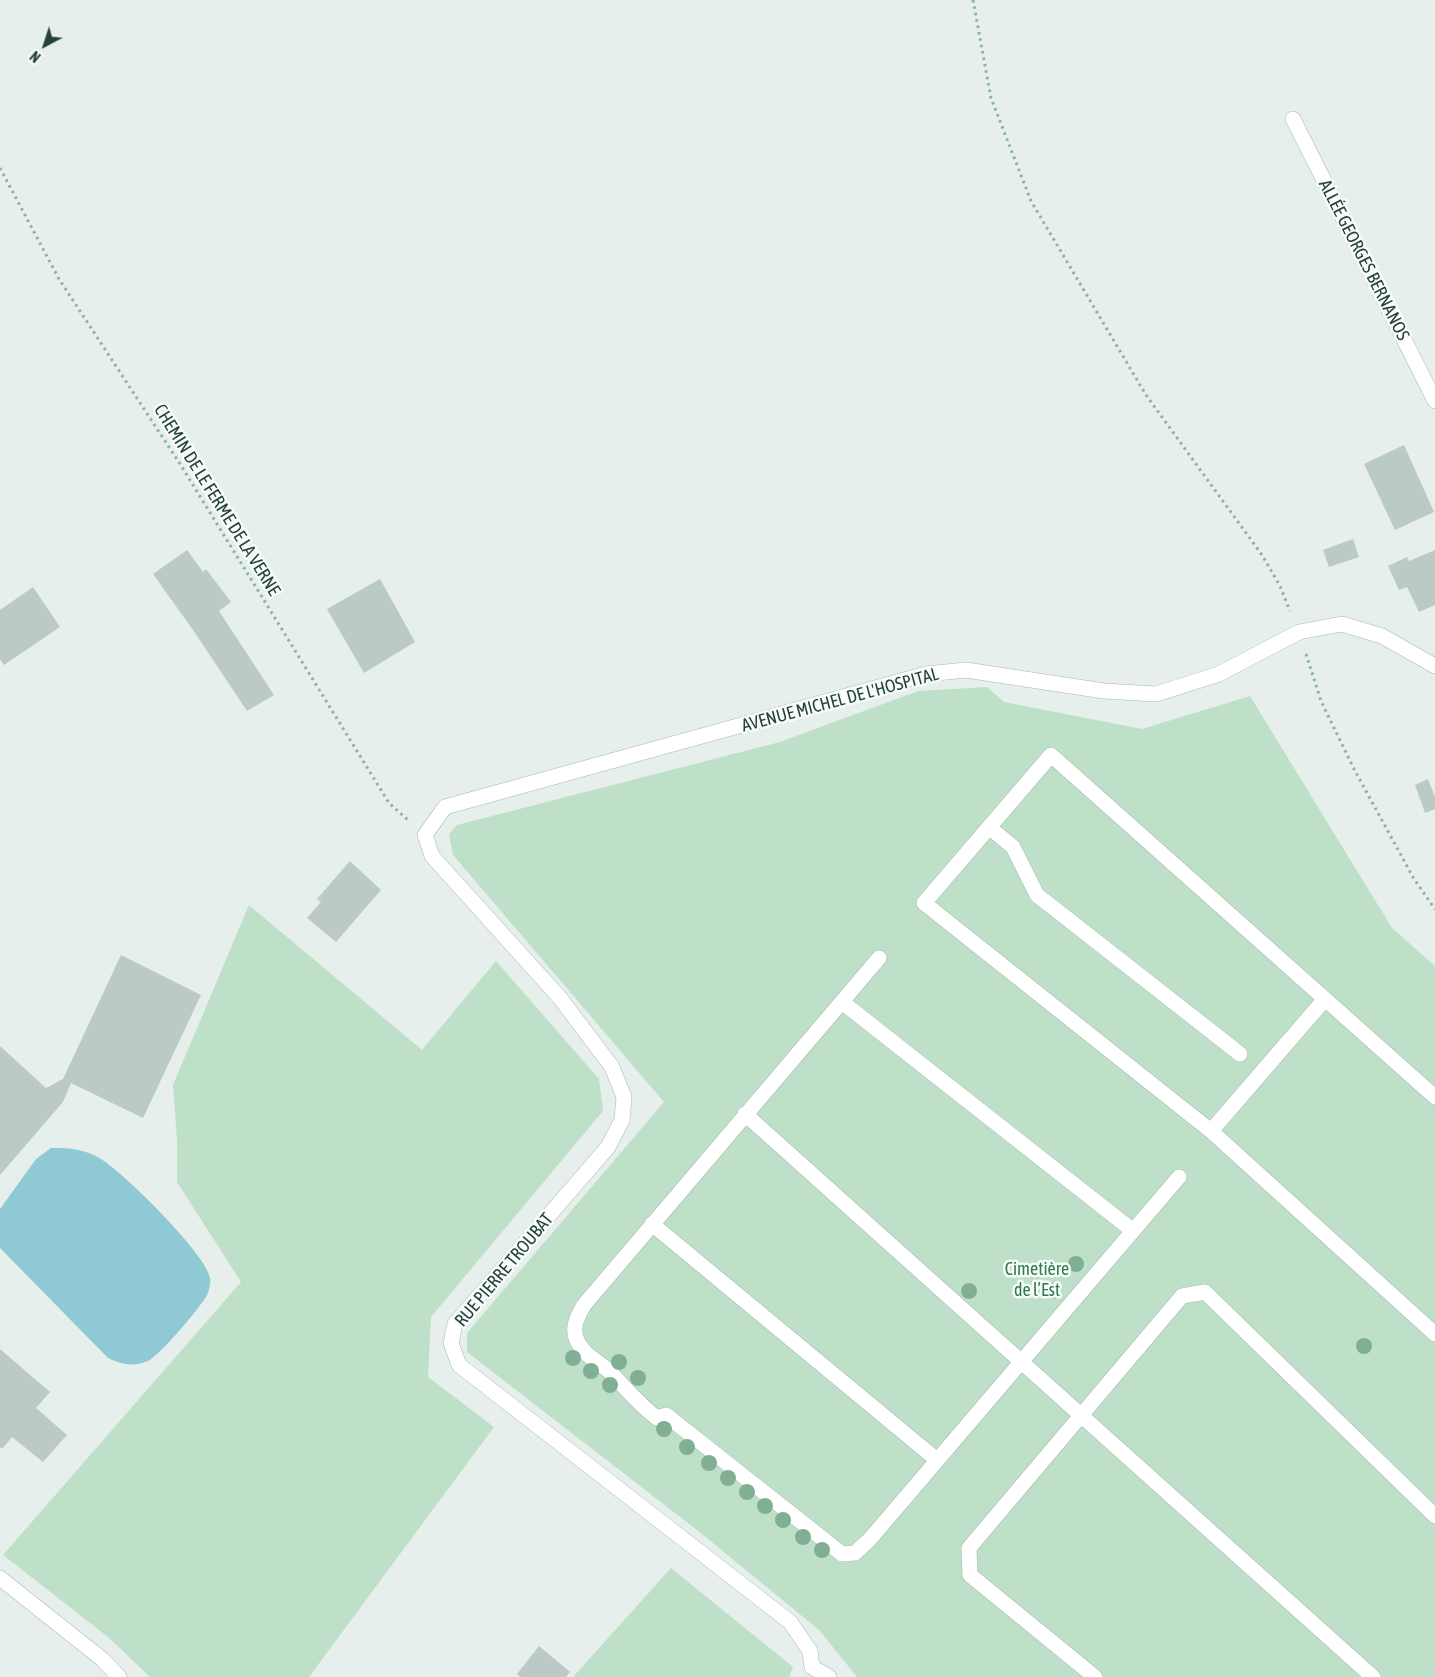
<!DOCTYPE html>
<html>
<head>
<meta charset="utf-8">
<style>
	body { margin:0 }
	#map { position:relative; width:1435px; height:1677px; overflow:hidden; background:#e6efeb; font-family:"Asap Condensed",sans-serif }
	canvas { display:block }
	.north { position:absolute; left:20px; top:20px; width:50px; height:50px; -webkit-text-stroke:4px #f7fbf9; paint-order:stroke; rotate:220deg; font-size:14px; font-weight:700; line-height:20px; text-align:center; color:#24423a }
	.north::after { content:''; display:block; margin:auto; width:18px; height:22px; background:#24423a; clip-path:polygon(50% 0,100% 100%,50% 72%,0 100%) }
</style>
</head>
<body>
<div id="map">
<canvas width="1435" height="1677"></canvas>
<div class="north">N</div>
</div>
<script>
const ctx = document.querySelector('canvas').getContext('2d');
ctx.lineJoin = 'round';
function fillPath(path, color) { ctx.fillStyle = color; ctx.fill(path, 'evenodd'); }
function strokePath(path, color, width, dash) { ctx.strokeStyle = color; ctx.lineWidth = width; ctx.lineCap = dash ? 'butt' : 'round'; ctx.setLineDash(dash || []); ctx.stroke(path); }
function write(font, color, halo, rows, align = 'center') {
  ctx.font = font + ' "Asap Condensed",sans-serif'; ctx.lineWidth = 5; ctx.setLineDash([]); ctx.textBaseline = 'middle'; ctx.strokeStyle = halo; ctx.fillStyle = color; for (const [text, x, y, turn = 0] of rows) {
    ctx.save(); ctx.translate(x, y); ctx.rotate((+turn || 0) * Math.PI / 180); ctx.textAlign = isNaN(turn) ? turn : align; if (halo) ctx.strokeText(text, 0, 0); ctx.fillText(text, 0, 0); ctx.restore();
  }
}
const green = new Path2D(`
	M987 687 1004 702 1142 729 1250 696 1392 928 1435 966V1677H857L819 1630 702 1534 467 1352V1333L664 1102 453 855 449 834 457 825 780 742 918 691Z
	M249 905 422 1050 496 961 599 1079 603 1111 431 1317 428 1377 494 1427 309 1677H150L108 1637 3 1555 241 1282 177 1182V1140L173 1085Z
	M671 1568 793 1667 789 1677H573Z`);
const water = new Path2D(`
	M51 1148C70 1148 85 1149 101 1159 123 1172 207 1255 210 1278 211 1282 209 1290 208 1293 203 1305 159 1356 148 1361 133 1367 122 1365 108 1358L0 1248V1209L36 1159Z`);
const building = new Path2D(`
	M1404 445 1434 512 1395 530 1364 464Z
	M1353 539 1359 557 1329 567 1323 550Z
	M187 550 203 572 206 569 231 602 219 611 274 695 247 711 193 630 153 574Z
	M1435 550V605L1419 612 1407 587 1399 590 1388 566 1407 557 1409 561Z
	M380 579 415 642 364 673 327 609Z
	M33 587 60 627 4 665 0 659V610Z
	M1428 779 1435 797V809L1425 813 1415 785Z
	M350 861 381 890 336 942 307 918 321 902 317 899Z
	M121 955 201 995 143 1118 71 1083 63 1102 0 1175V1046L46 1088 63 1079Z
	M0 1349 50 1392 36 1408 67 1435 43 1462 12 1437 2 1449 0 1447Z
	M539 1646 570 1672 566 1677H521L517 1674Z`);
const path = new Path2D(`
	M973 0 991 98 1031 201 1146 395 1262 555 1280 586 1290 611
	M0 168 59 279 180 464 389 803 408 820
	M1306 654 1321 701 1354 769 1414 879 1435 909`);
const service = new Path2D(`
	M989 827 1013 847 1037 895 1240 1054
	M879 958 584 1305C578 1316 572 1325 576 1338 582 1355 597 1360 609 1371 625 1387 638 1404 657 1418L666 1415 842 1554 855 1553 870 1539 1179 1177
	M842 1002 1132 1230
	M1435 1097 1051 755 924 903 1211 1131 1435 1334
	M745 1114 1373 1677
	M1211 1131 1325 999
	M652 1224 937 1460
	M1095 1677 970 1575 969 1548 1182 1296 1205 1292 1435 1516`);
const minor = new Path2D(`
	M1293 119 1435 401
	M0 1578 102 1659 119 1677
	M812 1667 810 1651 790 1622 459 1365 451 1343 455 1324 608 1147 622 1120 624 1097 612 1067 560 998 432 856 425 835 445 807 926 674 966 670 1104 691 1156 694 1219 674 1299 632 1342 624 1382 636 1435 666
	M812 1667 829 1677`);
const trees = [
	[1076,1264],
	[969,1291],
	[1051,1291],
	[1364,1346],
	[573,1358],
	[619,1362],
	[591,1371],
	[638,1378],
	[610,1385],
	[664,1429],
	[687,1447],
	[709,1463],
	[728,1478],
	[747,1492],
	[765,1506],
	[783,1520],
	[803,1537],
	[822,1550]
];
const streetNames = [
	["ALLÉE GEORGES BERNANOS",1364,260,63],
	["CHEMIN DE LE FERME DE LA VERNE",217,500,58],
	["AVENUE MICHEL DE L'HOSPITAL",840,700,-15],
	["RUE PIERRE TROUBAT",504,1270,-50]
];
const parkNames = [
	["Cimetière",1037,1269],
	["de l’Est",1037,1290]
];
fillPath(green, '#bfe0c8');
fillPath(water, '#8ec9d4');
fillPath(building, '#bbcac4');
strokePath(service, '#a8b8b2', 16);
strokePath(minor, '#a8b8b2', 16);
strokePath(path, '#86b3a5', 3, [2.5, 4]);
strokePath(service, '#fff', 15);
strokePath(minor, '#fff', 15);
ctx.fillStyle = '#80af93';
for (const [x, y] of trees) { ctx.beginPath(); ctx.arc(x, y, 8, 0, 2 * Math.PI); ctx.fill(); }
write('18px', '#24423a', '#f7fbf9', streetNames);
write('18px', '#2d7a4b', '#f7fbf9', parkNames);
</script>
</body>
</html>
